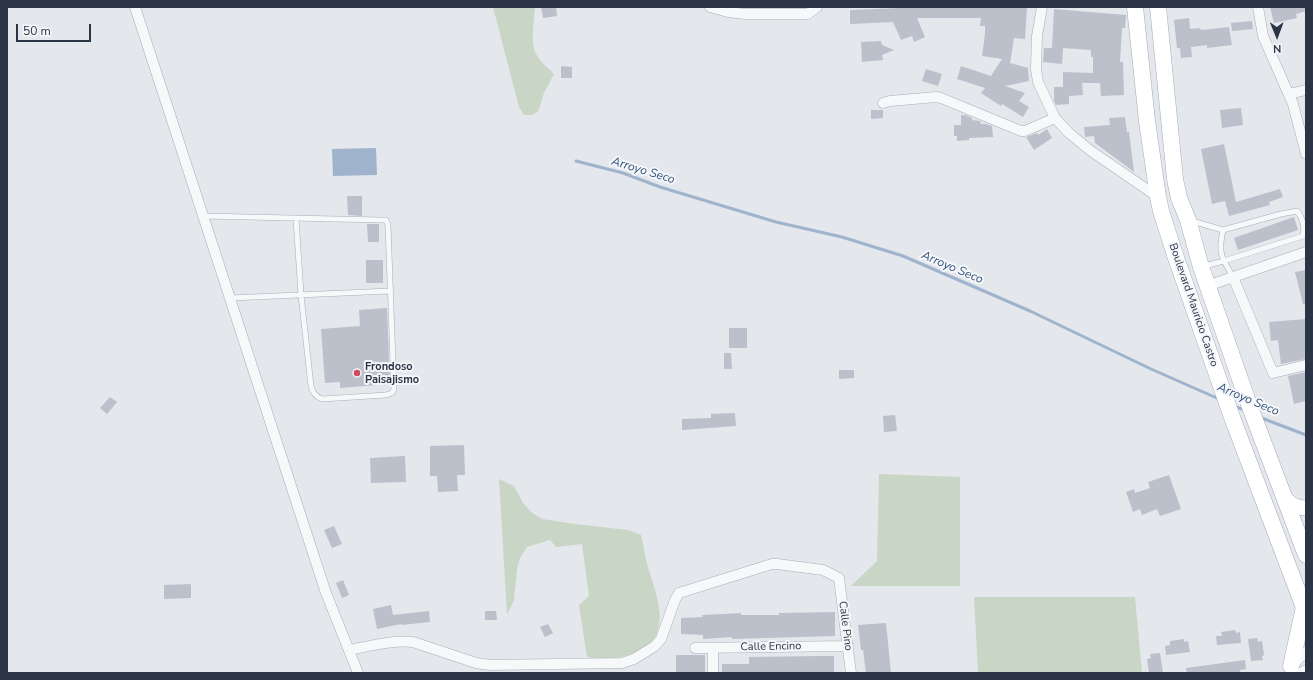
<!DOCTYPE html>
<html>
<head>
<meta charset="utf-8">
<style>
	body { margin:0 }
	#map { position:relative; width:1313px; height:680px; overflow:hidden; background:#e4e7ec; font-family:"Nunito Sans",sans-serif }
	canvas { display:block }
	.frame { position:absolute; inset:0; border:8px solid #2b3445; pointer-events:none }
	.north { position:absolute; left:1257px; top:16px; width:40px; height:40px; -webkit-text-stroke:3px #f4f6f9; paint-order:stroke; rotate:179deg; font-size:11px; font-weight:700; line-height:16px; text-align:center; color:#2b3445 }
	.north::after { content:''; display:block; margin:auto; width:14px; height:18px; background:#2b3445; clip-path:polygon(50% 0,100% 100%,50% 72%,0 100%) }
	.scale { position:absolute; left:16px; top:24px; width:75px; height:18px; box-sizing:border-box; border:2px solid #2b3445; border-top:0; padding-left:5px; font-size:12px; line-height:14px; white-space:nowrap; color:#2b3445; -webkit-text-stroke:3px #f4f6f9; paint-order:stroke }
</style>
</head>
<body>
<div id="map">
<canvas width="1313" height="680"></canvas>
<div class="frame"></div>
<div class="north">N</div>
<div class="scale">50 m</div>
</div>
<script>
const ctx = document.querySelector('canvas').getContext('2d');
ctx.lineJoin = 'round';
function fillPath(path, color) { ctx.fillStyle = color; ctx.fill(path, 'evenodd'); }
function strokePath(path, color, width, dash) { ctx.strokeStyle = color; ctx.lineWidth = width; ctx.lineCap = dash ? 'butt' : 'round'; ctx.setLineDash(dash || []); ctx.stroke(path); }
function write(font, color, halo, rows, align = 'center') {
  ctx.font = font + ' "Nunito Sans",sans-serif'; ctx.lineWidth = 4; ctx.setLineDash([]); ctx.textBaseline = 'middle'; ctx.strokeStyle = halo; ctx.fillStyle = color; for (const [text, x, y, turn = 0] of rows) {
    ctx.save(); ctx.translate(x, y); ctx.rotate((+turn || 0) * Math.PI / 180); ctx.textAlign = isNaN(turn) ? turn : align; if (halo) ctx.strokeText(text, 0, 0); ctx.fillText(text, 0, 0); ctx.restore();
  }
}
const green = new Path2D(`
	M493 7H535C534 19 531 37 534 49 537 59 547 67 554 74L544 93 538 112 531 115H524L519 107Z
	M879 474 960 477V586H851L877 561Z
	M499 479 514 486 523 503 531 512 542 519 575 524 628 530 641 535C643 544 645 555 647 564 653 585 665 612 657 633 654 641 648 645 640 649 624 659 606 660 587 657L579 605 589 596 582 544 556 547 550 540 527 547 520 558 517 569 514 600 507 615Z
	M974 597H1135L1142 673H978Z`);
const water = new Path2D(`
	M376 148 377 175 333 176 332 149Z`);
const stream = new Path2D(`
	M576 161 623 173 660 187 776 222 842 237 903 256 1030 311 1151 369 1219 399
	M1233 406 1245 410
	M1259 417 1306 435`);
const building = new Path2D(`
	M541 7H556L557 16 543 18Z
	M899 7H1027L1025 39 1014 38 1010 63 1028 68 1029 81 1005 86 1025 93 1019 101 1029 107 1023 117 1002 104 1001 106 981 93 985 88 957 79 961 66 991 76 1002 59 982 56 985 34V26H980L981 18H917L925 37 914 42 912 36 901 40 893 22 850 24V10L900 8Z
	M1270 7H1306V11L1296 14 1297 18 1274 23Z
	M1054 9 1126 15 1125 28H1122L1120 62H1123L1124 95 1101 96 1100 83H1082L1083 95 1069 96V104L1056 105 1054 101V87H1063V72L1093 73V57H1091V50L1063 48 1062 64 1043 62 1044 48H1052Z
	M1189 18 1190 29 1200 28 1201 30 1229 27 1232 45 1207 48V45L1191 47 1192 57 1181 58 1180 48H1177L1174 20Z
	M1252 21 1253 29 1232 31 1231 23Z
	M881 41 882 45 894 50 882 55 883 60 862 62 861 42Z
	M561 66 572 67V78H561Z
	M926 69 942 74 938 86 922 81Z
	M1241 108 1243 125 1222 128 1220 110Z
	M871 110H883V118L871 119Z
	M961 115H966L972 118V120L980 121 981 124H986L992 126 993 137 969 138V140L957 141V136H954V125H961Z
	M1125 117 1127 132H1129L1134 172 1095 143 1094 136 1085 137 1084 127 1110 125 1109 118Z
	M1047 129 1052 138 1034 150 1026 137 1037 133 1038 135Z
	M1224 144 1236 202 1280 189 1283 197 1269 202 1270 205 1229 216 1225 201 1212 204 1201 149Z
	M347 196H362V216L348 215Z
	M1294 217 1298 230 1238 250 1234 238Z
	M367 224H379V242H368Z
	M366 260H383V283H366Z
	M1306 270V304H1303L1295 272Z
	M387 308 390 384 340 388V382L325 383 321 329 360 326 359 310Z
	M1306 319V359L1281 364 1278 340 1271 341 1269 322Z
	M729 328H747V348H729Z
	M724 353H731L732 369H724Z
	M839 370H854V378L839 379Z
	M1306 372V401L1294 404 1288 376Z
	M110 397 117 402 107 414 100 408Z
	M735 413 736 426 682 430V419L711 418V414Z
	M895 415 897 431 884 432 883 416Z
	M464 445 465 475H457L458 491 438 492 437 476H430V446Z
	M405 456 406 482 371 483 370 458Z
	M1169 475 1181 509 1160 516 1157 509 1142 515 1140 509 1133 512 1126 492 1134 489 1135 493 1150 488 1148 482Z
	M334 526 342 544 332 548 324 530Z
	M343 580 349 595 342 598 336 583Z
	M191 584V598L164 599V585Z
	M391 605 393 615 429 611 430 622 401 625V624L377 629 373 609Z
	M485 611H496L497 620H485Z
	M835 612V636L732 639V637L703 639V635L681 634V618L703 617 702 615 741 613V615H779V613Z
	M886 623 891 673H866L863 650H861L858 625Z
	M548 624 553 633 545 637 540 627Z
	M1235 630 1236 633 1240 632 1241 643 1217 645 1216 636H1222L1221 632Z
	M1257 638 1258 642 1262 641 1264 655 1262 656 1263 660 1251 661 1248 639Z
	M1184 639V642L1188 641 1190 652 1166 655 1165 646 1170 645V641Z
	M1160 653 1163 673H1149L1147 659 1151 658 1150 654Z
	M676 655H705V673H676Z
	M820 656H834V673H722V664H749V657Z
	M1245 660 1246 669 1240 670V673H1187L1186 668Z`);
const lane = new Path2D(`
	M203 216 380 220H386L388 225 394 389 392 393 386 395 322 399C315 396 313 393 311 386L301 295 296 218
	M1192 221 1223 230 1281 214 1297 211C1303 218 1305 228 1303 236L1224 261 1204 266
	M1223 230C1218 253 1221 257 1233 277
	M230 298 390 291`);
const street = new Path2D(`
	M135 7 326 593 358 673
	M710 7 728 12 745 14H808L817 7
	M1042 7 1037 36 1036 69 1038 82 1055 118 1069 133 1091 151 1158 197
	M1258 7 1263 36 1293 104 1306 154
	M1289 94 1306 90
	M883 103 890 101 936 97 941 98 1021 131H1025L1055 118
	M1233 277 1273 373 1306 365
	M1207 286 1306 252
	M695 648 848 646
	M713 648V673
	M349 650C370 646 392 640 413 642L476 663 490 665 622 663 634 659 655 646 661 639 675 600 679 593 772 564H777L823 570 839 578 851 673
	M1292 665 1306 652
	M1301 673 1306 670`);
const secondary = new Path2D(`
	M1283 494C1288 504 1295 508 1306 508`);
const primary = new Path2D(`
	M1135 7 1147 121 1158 197 1161 211 1175 255 1233 420 1306 613
	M1158 7 1175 179 1179 198 1188 220 1201 267 1247 399 1306 555
	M1291 666 1304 607`);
const markers = [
	[357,373,4,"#d1495b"]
];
const streetNames = [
	["Boulevard Mauricio Castro",1193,305,71],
	["Calle Pino",845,626,83],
	["Calle Encino",771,647,-1]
];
const poiNames = [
	["Frondoso",365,367],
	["Paisajismo",365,380]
];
const waterNames = [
	["Arroyo Seco",643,171,17],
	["Arroyo Seco",952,268,23],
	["Arroyo Seco",1248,400,23]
];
fillPath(green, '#c9d6c5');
fillPath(water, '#9fb4cc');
strokePath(stream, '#9fb4cc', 3);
fillPath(building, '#bbc0ca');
strokePath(lane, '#a9aeb7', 6);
strokePath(street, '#a9aeb7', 11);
strokePath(secondary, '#a9aeb7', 16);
strokePath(primary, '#a3abb8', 17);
strokePath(lane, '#f7f8fa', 5);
strokePath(street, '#f7f8fa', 10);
strokePath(secondary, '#fff', 15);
strokePath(primary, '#fff', 16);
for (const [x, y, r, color] of markers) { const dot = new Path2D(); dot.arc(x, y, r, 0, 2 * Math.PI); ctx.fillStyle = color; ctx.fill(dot); strokePath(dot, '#f4f6f9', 1.5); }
write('11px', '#2b3445', '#f4f6f9', streetNames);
write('bold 11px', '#2b3445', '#f4f6f9', poiNames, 'left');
write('italic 12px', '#34527a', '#f4f6f9', waterNames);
</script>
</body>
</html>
